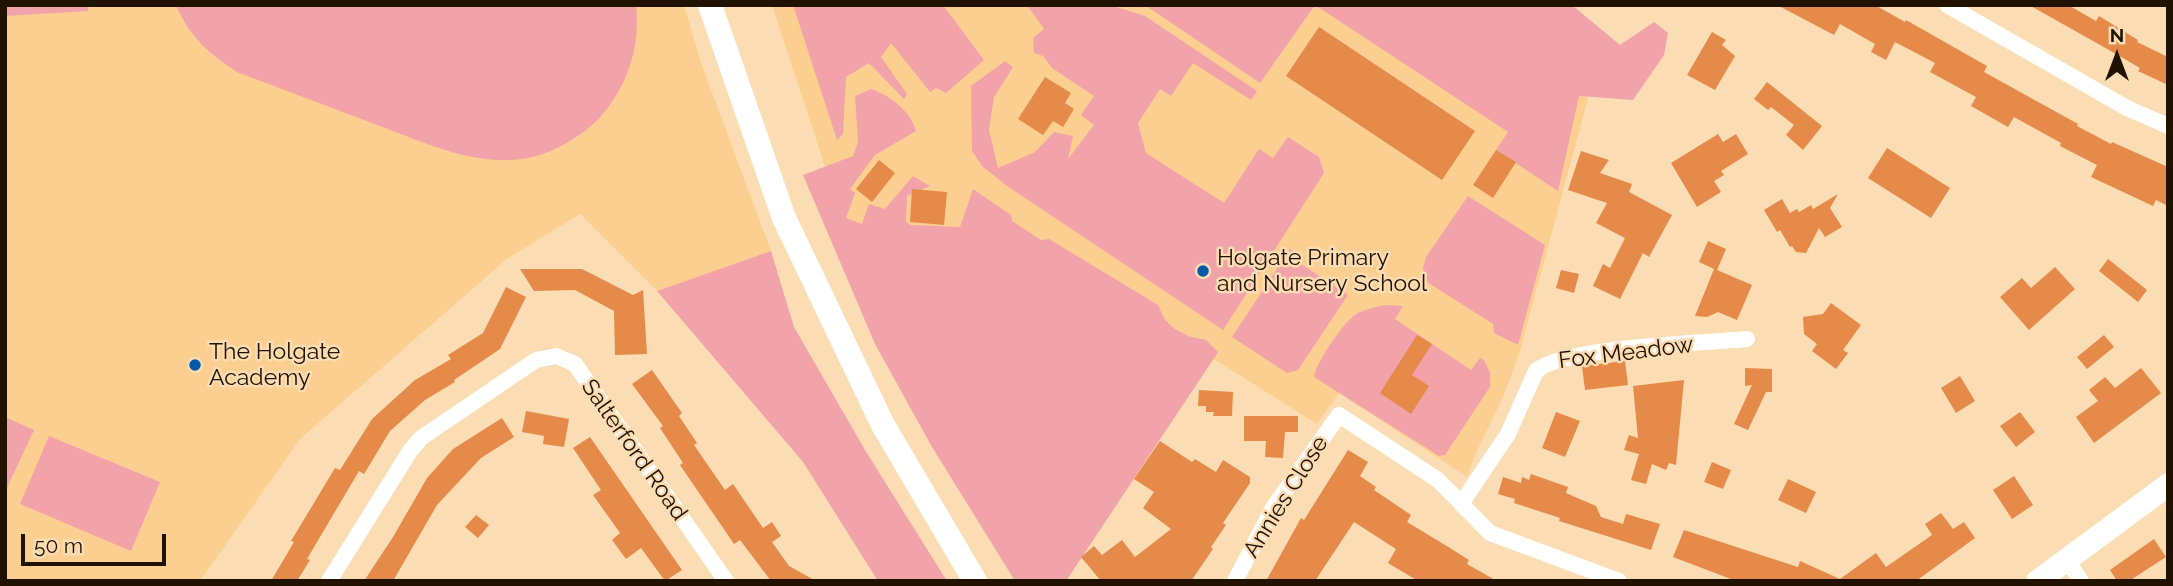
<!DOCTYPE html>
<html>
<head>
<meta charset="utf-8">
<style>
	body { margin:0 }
	#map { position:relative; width:2173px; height:586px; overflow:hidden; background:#fcdcb2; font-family:Raleway,sans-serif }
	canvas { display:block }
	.frame { position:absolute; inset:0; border:7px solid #211200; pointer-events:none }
	.north { position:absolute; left:2082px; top:21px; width:70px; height:70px; -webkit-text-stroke:5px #fcdcb2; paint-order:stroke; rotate:0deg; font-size:19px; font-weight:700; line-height:28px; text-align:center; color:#211200 }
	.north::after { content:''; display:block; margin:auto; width:24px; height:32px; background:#211200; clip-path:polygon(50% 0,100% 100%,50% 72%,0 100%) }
	.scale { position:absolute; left:21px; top:534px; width:145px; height:32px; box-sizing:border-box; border:4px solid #211200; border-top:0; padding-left:9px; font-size:21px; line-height:24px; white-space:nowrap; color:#211200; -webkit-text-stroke:5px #fcdcb2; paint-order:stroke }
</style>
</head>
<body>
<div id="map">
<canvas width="2173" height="586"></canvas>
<div class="frame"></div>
<div class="north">N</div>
<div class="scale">50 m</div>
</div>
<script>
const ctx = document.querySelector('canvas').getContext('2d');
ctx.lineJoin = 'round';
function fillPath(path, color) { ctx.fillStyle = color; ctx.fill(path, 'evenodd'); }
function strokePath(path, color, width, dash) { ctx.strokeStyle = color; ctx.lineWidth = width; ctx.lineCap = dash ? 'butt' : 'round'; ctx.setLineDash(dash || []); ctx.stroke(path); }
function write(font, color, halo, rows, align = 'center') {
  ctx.font = font + ' Raleway,sans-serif'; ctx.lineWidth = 5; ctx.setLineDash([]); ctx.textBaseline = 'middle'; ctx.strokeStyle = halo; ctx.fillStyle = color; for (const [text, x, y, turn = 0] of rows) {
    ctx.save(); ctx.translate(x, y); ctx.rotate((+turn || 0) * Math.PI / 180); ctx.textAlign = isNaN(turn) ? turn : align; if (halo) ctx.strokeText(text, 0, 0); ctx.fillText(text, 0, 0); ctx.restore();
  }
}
const built = new Path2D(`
	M5 5H684L701 63 771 251 657 291 580 214 508 258 300 439 200 581H5Z
	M772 5H1538L1588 98 1520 351 1504 395 1475 455 1467 477 1339 393 1317 424 1214 359 1076 564 851 246Z`);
const green = new Path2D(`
	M5 5H88V11L5 16Z
	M176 5H636C640 44 630 79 606 110 594 126 578 137 561 146 498 180 432 145 372 123 327 106 282 89 237 72 210 55 188 35 176 5Z
	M793 5H943L984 60 946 93 936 88 930 92 891 43 881 57 907 94 904 99 869 63 846 77 843 134 837 140Z
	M1027 5H1110L1145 16 1257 91 1251 100 1193 63 1171 96 1160 89 1138 123 1146 153 1224 203 1259 149 1273 158 1288 137 1319 157 1324 173 1223 330 1007 186 982 166 972 151 971 86 1005 61 1013 67 994 97 989 130 998 168 1035 152 1054 132 1073 136 1068 159 1094 125 1081 115 1094 96 1052 68 1043 56 1034 53 1033 38 1044 29Z
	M1145 5H1315L1260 83Z
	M1315 5H1572L1620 45 1654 22 1668 33 1664 55 1633 100 1579 96 1558 191 1496 150 1508 132Z
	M871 89C889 95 911 111 916 131L875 155 850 189 855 193 846 218 862 224 869 204 885 209 913 176 930 186 907 196 906 222 911 225 960 227 973 189 1011 215 1012 221 1041 240 1049 239 1158 305 1165 320 1175 329 1188 336 1206 340 1218 352 1066 581H1015L932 447 875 344 803 175 853 156 858 142 855 96Z
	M1468 196 1545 245 1518 345 1494 333 1493 324 1427 282 1423 268 1426 257Z
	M1290 249 1302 256 1298 262 1348 295 1298 370 1287 373 1232 337Z
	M771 251 794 327 865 450 947 581H878L803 462 657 291Z
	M1385 305 1403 306 1395 319 1471 370 1480 358 1484 360 1490 373V387L1445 455 1439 456 1314 377C1315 364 1346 318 1358 313 1366 309 1376 307 1385 305Z
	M5 417 34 430 5 492Z
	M49 436 160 482 131 551 20 504Z`);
const building = new Path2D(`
	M1777 5H1875L1905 22 1906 20 1987 66 1984 72 2078 124 2077 126 2111 144 2112 142 2168 167V206L2156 200 2153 206 2091 177 2097 165 2060 146 2061 143 2014 117 2008 127 1971 106 1976 97 1930 72 1935 63 1895 42 1886 60 1871 52 1875 44 1840 24 1834 35Z
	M2029 5H2068L2096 21 2099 16 2138 40 2137 42 2168 57V85L2138 71 2140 68 2109 50Z
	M1319 27 1475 131 1442 180 1286 76Z
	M1712 32 1726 40 1722 45 1735 56 1715 90 1687 75Z
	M1045 77 1071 93 1065 103 1074 109 1063 127 1053 121 1043 135 1018 119Z
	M1767 82 1822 126 1803 150 1786 135 1794 125 1771 107 1768 110 1754 99Z
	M1718 134 1723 142 1736 134 1748 154 1721 171 1724 175 1714 181 1721 192 1697 207 1671 163Z
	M1887 148 1950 188 1931 218 1868 178Z
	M1496 150 1516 162 1493 198 1473 185Z
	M1581 151 1609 160 1600 173 1632 184 1629 192 1672 215 1649 257 1643 253 1620 299 1593 286 1603 264 1610 268 1625 238 1596 223 1607 203 1568 190Z
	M879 160 895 173 872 202 856 189Z
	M912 189 947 192 944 225 910 222Z
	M1838 194 1830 208 1842 227 1825 237 1819 228 1806 253 1796 252 1792 246 1790 247 1780 230 1777 232 1764 210 1782 199 1790 213 1797 209 1799 212 1811 205 1813 209Z
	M1708 241 1726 249 1717 270 1752 285 1737 320 1718 312 1707 317 1695 316 1714 269 1699 262Z
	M2108 259 2147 290 2138 302 2099 271Z
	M2055 267 2075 289 2029 330 2000 297 2022 278 2031 288Z
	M520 269H582L633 295 643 290 647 354 615 355 614 311 575 290 534 291Z
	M1561 270 1579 274 1574 293 1556 288Z
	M506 287 526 297 500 349 454 380 455 382 425 400 390 431 364 474 359 471 307 559 310 560 297 581H271L294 542 291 541 335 468 340 470 372 419 415 380 451 359 448 355 483 333Z
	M1831 303 1861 325 1843 350 1848 353 1836 369 1812 351 1817 344 1804 334 1803 317 1823 314Z
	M1417 335 1432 344 1412 375 1429 386 1411 414 1380 393Z
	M2104 335 2114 347 2087 369 2077 357Z
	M1625 361 1628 385 1585 390 1582 366Z
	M1745 368 1772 369V392H1766L1748 430 1734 424 1752 385 1745 386Z
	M2141 368 2161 393 2094 443 2076 417 2098 401 2089 390 2105 377 2115 388Z
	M652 370 682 413 679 416 697 443 694 445 725 490 733 484 763 528 772 522 781 536 772 542 789 566 816 581H771L740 540 734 544 680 465 683 463 660 428 663 426 632 384Z
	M1960 376 1975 401 1956 413 1941 388Z
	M1684 380 1676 465 1669 463 1666 470 1652 464 1646 484 1631 480 1639 454 1624 450 1629 435 1638 438 1633 386Z
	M1199 390 1233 392 1232 416H1213L1214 412H1206V406H1198Z
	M526 411 569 419 564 447 543 444 544 436 522 432Z
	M1556 412 1580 421 1565 457 1542 448Z
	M2020 412 2035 432 2016 447 2000 426Z
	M1244 416H1298V432H1285L1283 458 1265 457 1266 441H1244Z
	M502 418 514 437 481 458 437 505 393 581H364L393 537 427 478 453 449Z
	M590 437 682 570 665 581 641 548 626 559 612 540 620 533 593 495 601 490 573 448Z
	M1160 441 1192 462 1195 459 1216 472 1223 460 1250 477V483L1223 523 1226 525 1211 547 1213 549 1191 581H1101L1081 557 1094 546 1102 555 1122 540 1135 557 1171 529 1143 508 1154 492 1134 479Z
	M1348 450 1368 462 1360 476 1376 487 1374 490 1411 515 1407 522 1450 548 1469 560 1467 564 1497 581H1418L1388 563 1396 549 1354 522 1315 581H1266L1301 518 1304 520Z
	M1712 462 1731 470 1723 489 1704 482Z
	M1531 474 1568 487 1566 493 1596 506 1601 517 1623 524 1626 514 1660 524 1651 550 1559 521 1560 518 1514 503 1515 499 1498 494 1503 477 1521 483 1522 477 1529 480Z
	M2014 476 2033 505 2012 519 1993 490Z
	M1788 479 1816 492 1806 513 1778 500Z
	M1941 513 1953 529 1964 522 1975 538 1916 581H1736L1673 557 1684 530 1798 567 1800 561 1840 579 1876 553 1886 567 1932 535 1925 524Z
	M476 515 489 525 478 538 465 527Z
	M2154 539 2166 557 2129 581H2117L2110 570Z`);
const street = new Path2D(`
	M1947 5 2127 108 2168 126
	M1461 504 1508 434 1536 371C1562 347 1705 343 1747 339
	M2067 560 2081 581
	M329 581 410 451 421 438 536 360 556 356 575 364 726 581
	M1235 581 1273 508 1339 415 1438 480 1490 533 1619 581`);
const secondary = new Path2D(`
	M2038 581 2168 485`);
const primary = new Path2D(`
	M710 5 784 218 883 425 975 581`);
const markers = [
	[1203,271,7,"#0758a7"],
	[195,365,7,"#0758a7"]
];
const poiNames = [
	["Holgate Primary",1217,258],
	["and Nursery School",1217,284],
	["The Holgate",209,352],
	["Academy",209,378]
];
const streetNames = [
	["Fox Meadow",1626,353,-7],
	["Salterford Road",634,450,55],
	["Annies Close",1286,497,-58]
];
fillPath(built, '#fcce90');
fillPath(green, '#f2a3aa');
fillPath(building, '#e58a49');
strokePath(street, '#fff', 16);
strokePath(secondary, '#fff', 23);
strokePath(primary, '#fff', 24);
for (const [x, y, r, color] of markers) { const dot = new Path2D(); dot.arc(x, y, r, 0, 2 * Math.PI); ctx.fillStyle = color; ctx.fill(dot); strokePath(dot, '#fcdcb2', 2.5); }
write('23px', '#211200', '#fcdcb2', poiNames, 'left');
write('23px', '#211200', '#fcdcb2', streetNames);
</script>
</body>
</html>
